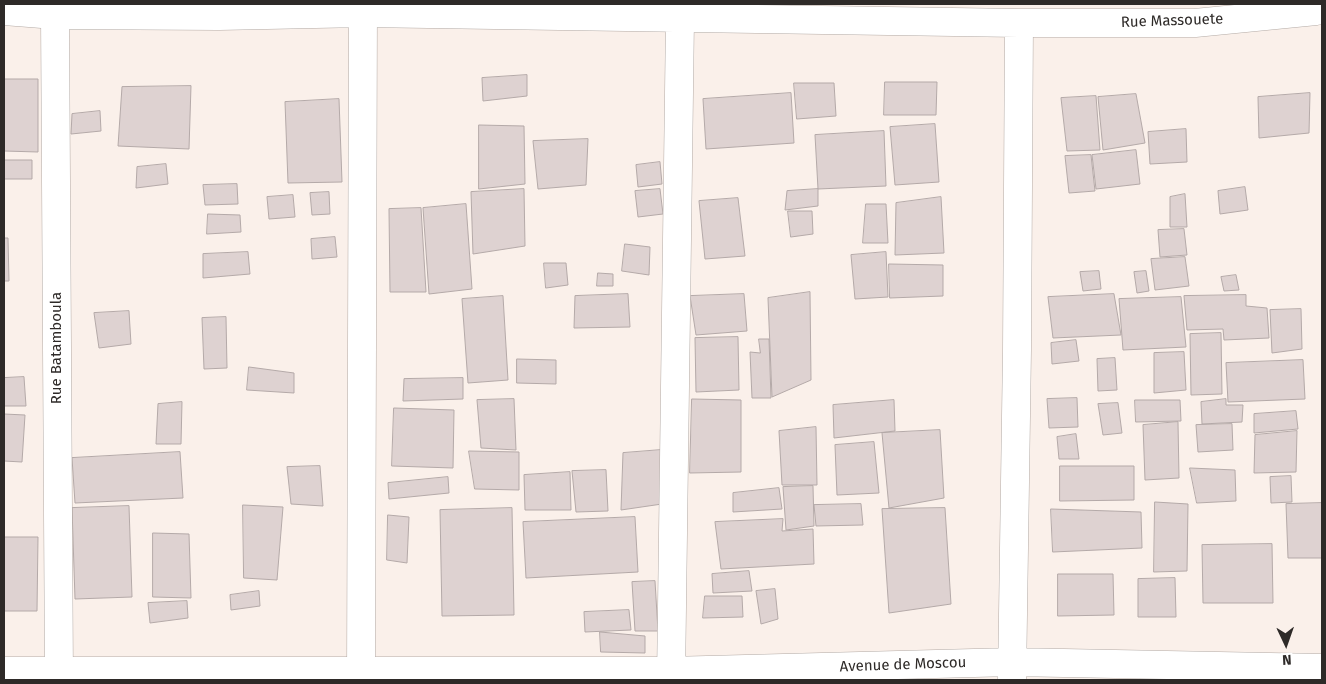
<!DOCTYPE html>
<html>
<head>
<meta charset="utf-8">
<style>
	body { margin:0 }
	#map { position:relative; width:1326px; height:684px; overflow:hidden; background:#faf0ea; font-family:"Fira Sans",sans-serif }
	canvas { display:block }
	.frame { position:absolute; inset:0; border:5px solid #2e2a28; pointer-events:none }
	.north { position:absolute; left:1261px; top:619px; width:50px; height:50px; -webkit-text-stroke:4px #fff; paint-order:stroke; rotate:177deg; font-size:14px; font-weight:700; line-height:20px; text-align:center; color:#2e2a28 }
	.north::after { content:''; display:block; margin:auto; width:18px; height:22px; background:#2e2a28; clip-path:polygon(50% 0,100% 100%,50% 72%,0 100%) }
</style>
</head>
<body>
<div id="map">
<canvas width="1326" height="684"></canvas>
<div class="frame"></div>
<div class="north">N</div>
</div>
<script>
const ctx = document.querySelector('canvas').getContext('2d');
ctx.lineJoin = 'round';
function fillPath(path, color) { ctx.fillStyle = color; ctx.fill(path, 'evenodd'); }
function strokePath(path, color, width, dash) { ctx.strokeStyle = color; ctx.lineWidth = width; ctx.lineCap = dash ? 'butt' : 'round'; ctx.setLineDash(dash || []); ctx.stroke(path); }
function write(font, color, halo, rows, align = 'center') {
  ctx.font = font + ' "Fira Sans",sans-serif'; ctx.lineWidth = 4.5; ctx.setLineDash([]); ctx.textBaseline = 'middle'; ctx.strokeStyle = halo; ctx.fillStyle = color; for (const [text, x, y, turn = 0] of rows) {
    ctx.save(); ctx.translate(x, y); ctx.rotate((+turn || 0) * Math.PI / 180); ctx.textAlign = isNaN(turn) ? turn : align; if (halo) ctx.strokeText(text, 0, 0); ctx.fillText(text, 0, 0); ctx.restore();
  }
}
const building = new Path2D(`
	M527 75V96L483 101 482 78Z
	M4 79H38V152L4 151Z
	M885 82H937L936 115H884Z
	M794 83H834L836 116 797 119Z
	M191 86 189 149 118 146 122 87Z
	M791 93 794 143 706 149 703 99Z
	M1310 93 1309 133 1259 138 1258 97Z
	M1136 94 1145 143 1103 150 1098 97Z
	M1096 96 1100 150 1067 151 1061 98Z
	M339 99 342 182 288 183 285 102Z
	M100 111 101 131 71 134 72 114Z
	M935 124 939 182 895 185 890 127Z
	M479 125 524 126 525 184 479 189Z
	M1186 129 1187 162 1150 164 1148 132Z
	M884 131 886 186 818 189 815 135Z
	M588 139 586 185 538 189 533 141Z
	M1136 150 1140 184 1096 189 1092 155Z
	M1091 155 1095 191 1069 193 1065 156Z
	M4 160H32V179H4Z
	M660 162 662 184 638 187 636 165Z
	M166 164 168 184 136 188 137 167Z
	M237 184 238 204 205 205 203 185Z
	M1245 187 1248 210 1220 214 1218 191Z
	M524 189 525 246 473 254 471 192Z
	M660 189 663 214 638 217 635 191Z
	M818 189V206L785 210 787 191Z
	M329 192 330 214 312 215 310 193Z
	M1185 194 1187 227H1170V197Z
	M293 195 295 217 269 219 267 197Z
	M941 197 944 253 895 255 896 203Z
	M738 198 745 256 705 259 699 201Z
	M466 204 472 289 429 294 423 208Z
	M866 204H886L888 243H863Z
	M421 208 426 292H390L389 209Z
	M788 211H812L813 234 791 237Z
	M208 214 240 215 241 232 207 234Z
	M1184 229 1187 255 1160 257 1158 230Z
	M335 237 337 257 312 259 311 239Z
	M4 238H8L9 281H4Z
	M625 244 650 247 649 275 622 271Z
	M248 252 250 274 203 278V254Z
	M886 252 888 297 855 299 851 255Z
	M1185 257 1189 286 1155 290 1151 259Z
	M544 263H566L568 285 546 288Z
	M889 264 943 265V296L890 298Z
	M1099 271 1101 289 1083 291 1080 272Z
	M1146 271 1149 291 1137 293 1134 272Z
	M598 273 613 274V286H597Z
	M1236 275 1239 290 1224 291 1221 277Z
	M810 292 811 380 772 397 768 298Z
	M628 294 630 327 574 328 575 296Z
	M744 294 747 331 696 335 690 296Z
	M1114 294 1121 335 1053 338 1048 297Z
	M1246 295V306L1267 308 1269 338 1224 340 1223 329 1187 330 1184 296Z
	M503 296 508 380 468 383 462 299Z
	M1181 297 1186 347 1123 350 1119 299Z
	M1301 309 1302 349 1272 353 1270 310Z
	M129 311 131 344 99 348 94 313Z
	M226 317 227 368 204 369 202 318Z
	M1221 333 1222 394 1191 395 1190 334Z
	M738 337 739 390 696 392 695 338Z
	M759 339H769L771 398H752L750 352 760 353Z
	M1076 340 1079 361 1052 364 1051 343Z
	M1184 352 1186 390 1154 393V353Z
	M1115 358 1117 390 1098 391 1097 359Z
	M517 359 556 360V384L517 383Z
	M1303 360 1305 399 1228 402 1226 363Z
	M249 367 294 373V393L247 390Z
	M24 377 26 406H4V378Z
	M463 378V399L403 401 404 379Z
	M1077 398 1078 427 1049 428 1047 399Z
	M514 399 516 450 481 448 477 400Z
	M692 399 741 400V472L690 473Z
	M1226 399V405H1243L1242 422 1202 424 1201 402Z
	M894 400 895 431 834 438 833 405Z
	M1135 400H1180L1181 421 1136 422Z
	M182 402 181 444H156L158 404Z
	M1118 403 1122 433 1103 435 1098 404Z
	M394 408 454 410 453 468 392 466Z
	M1296 411 1298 429 1254 433V414Z
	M4 414 25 415 22 462 4 461Z
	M1178 422 1179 478 1145 480 1143 425Z
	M1232 424 1233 450 1198 452 1196 425Z
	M816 427 817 485H782L779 431Z
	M940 430 944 498 889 508 882 433Z
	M1297 431 1296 472 1254 473 1255 435Z
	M1076 434 1079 459H1059L1057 437Z
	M874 442 879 493 837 495 835 445Z
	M661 450 662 504 621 510 623 453Z
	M469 451 519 452V490L475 489Z
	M180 452 183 498 75 503 72 458Z
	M320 466 323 506 291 504 287 467Z
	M1060 466H1134V500L1060 501Z
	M1190 468 1235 470 1236 501 1197 503Z
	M606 470 608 511 576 512 572 471Z
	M570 472 571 510H525L524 475Z
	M1291 476 1292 502 1271 503 1270 477Z
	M448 477 449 493 389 499 388 483Z
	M813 486 814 526 786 530 783 487Z
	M779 488 782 509 733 512V493Z
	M1155 502 1188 504 1187 571 1154 572Z
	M1322 503V558H1288L1286 504Z
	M861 504 863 525 816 526 814 505Z
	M243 505 283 507 277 580 244 578Z
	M129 506 132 597 75 599 72 508Z
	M512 508 514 615 442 616 440 510Z
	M945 508 951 604 889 613 882 509Z
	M1051 509 1141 512 1142 548 1053 552Z
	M388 515 409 517 407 563 387 560Z
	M635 517 638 572 526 578 523 522Z
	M783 519 782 531 813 529 814 564 721 569 715 522Z
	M153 533 189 534 191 598 153 597Z
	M4 537H38L37 611H4Z
	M1272 544 1273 603H1203L1202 545Z
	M749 571 752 591 713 593 712 574Z
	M1058 574H1113L1114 615 1058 616Z
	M1175 578 1176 617H1138V579Z
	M655 581 658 631H635L632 582Z
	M775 589 778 619 761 624 756 591Z
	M259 591 260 606 231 610 230 595Z
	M705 596H742L743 617 703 618Z
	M187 601 188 618 150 623 148 603Z
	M629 610 631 630 585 632 584 612Z
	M600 632 645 636V653L601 652Z`);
const street = new Path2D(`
	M4 11 55 15 219 16 363 13 1019 23H1195L1316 11 1321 4
	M55 15 59 680
	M4 671H669L1012 662 1322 668
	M361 680 363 4
	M671 680 680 19
	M1012 680 1017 350 1019 23`);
const streetNames = [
	["Rue Massouete",1172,21,-2],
	["Rue Batamboula",57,348,-90],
	["Avenue de Moscou",903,665,-2]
];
fillPath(building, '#ded2d1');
strokePath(building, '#b4a9a8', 1);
strokePath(street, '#b3aaa5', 29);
strokePath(street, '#fff', 28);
write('15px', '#2e2a28', '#fff', streetNames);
</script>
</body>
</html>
